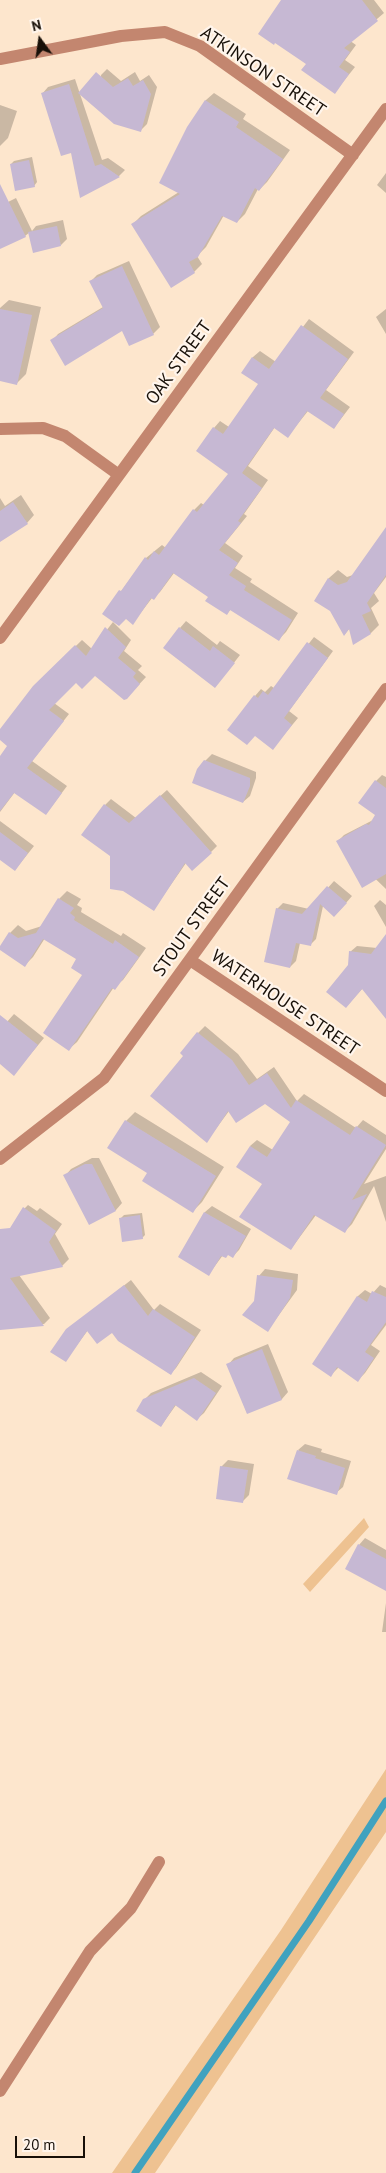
<!DOCTYPE html>
<html>
<head>
<meta charset="utf-8">
<style>
	body { margin:0 }
	#map { position:relative; width:386px; height:2173px; overflow:hidden; background:#fde6cd; font-family:"PT Sans",sans-serif }
	canvas { display:block }
	.north { position:absolute; left:15px; top:15px; width:50px; height:50px; -webkit-text-stroke:4px #fff5ec; paint-order:stroke; rotate:346deg; font-size:14px; font-weight:700; line-height:20px; text-align:center; color:#181008 }
	.north::after { content:''; display:block; margin:auto; width:18px; height:22px; background:#181008; clip-path:polygon(50% 0,100% 100%,50% 72%,0 100%) }
	.scale { position:absolute; left:15px; top:2136px; width:70px; height:22px; box-sizing:border-box; border:2px solid #181008; border-top:0; padding-left:6px; font-size:15px; line-height:18px; white-space:nowrap; color:#181008; -webkit-text-stroke:4px #fff5ec; paint-order:stroke }
</style>
</head>
<body>
<div id="map">
<canvas width="386" height="2173"></canvas>
<div class="north">N</div>
<div class="scale">20 m</div>
</div>
<script>
const ctx = document.querySelector('canvas').getContext('2d');
ctx.lineJoin = 'round';
function fillPath(path, color) { ctx.fillStyle = color; ctx.fill(path, 'evenodd'); }
function strokePath(path, color, width, dash) { ctx.strokeStyle = color; ctx.lineWidth = width; ctx.lineCap = dash ? 'butt' : 'round'; ctx.setLineDash(dash || []); ctx.stroke(path); }
function write(font, color, halo, rows, align = 'center') {
  ctx.font = font + ' "PT Sans",sans-serif'; ctx.lineWidth = 4.5; ctx.setLineDash([]); ctx.textBaseline = 'middle'; ctx.strokeStyle = halo; ctx.fillStyle = color; for (const [text, x, y, turn = 0] of rows) {
    ctx.save(); ctx.translate(x, y); ctx.rotate((+turn || 0) * Math.PI / 180); ctx.textAlign = isNaN(turn) ? turn : align; if (halo) ctx.strokeText(text, 0, 0); ctx.fillText(text, 0, 0); ctx.restore();
  }
}
const green = new Path2D(`
	M364 1518 369 1527 310 1592 303 1584Z
	M386 1769V1832L155 2173H112L281 1930Z`);
const shadow = new Path2D(`
	M283 0H292L356 45 345 60 355 67 335 92 307 64Z
	M330 0H374L384 13 357 36Z
	M107 69 121 81 135 72 140 81 149 75 157 87 147 124 141 130 102 94 101 75Z
	M75 79 102 160 108 158 125 170 119 176 81 196 72 151 42 94 48 87Z
	M214 93 246 114 243 119 290 150 267 182 259 190 258 189 245 214 237 222 224 215 206 247 197 256 202 264 194 272 133 224 141 216 179 192 188 127 206 100Z
	M0 105 17 111 8 138 0 146Z
	M32 157 37 182 34 186 11 164 14 161Z
	M386 173V193L377 185Z
	M16 198 32 231 36 226 63 220 67 239 61 245 30 232 25 236 0 248V206Z
	M129 261 160 327 153 334 123 329 52 341 58 334 103 307 91 281 97 275Z
	M9 300 41 307 26 374 17 383 0 380V308Z
	M386 309V334L376 317Z
	M309 319 354 352 326 390 350 407 334 428 308 411 288 436 275 427 248 466 268 480 244 514 247 516 225 543 243 556 235 568 252 579 250 582 298 613 286 632 279 639 231 609 227 614 210 597 174 573 160 592 152 598 133 623 126 617 104 614 146 558 162 545 166 548 194 510 201 503 204 505 230 473 214 428 220 421 229 427 260 384 243 373 253 357 260 351 276 362Z
	M21 495 34 515 27 523 0 540V498L5 506Z
	M386 529V577L374 593 379 601 371 608 379 625 371 633 354 643 350 628 345 634 331 610 316 601 329 578 338 570 347 577 353 575Z
	M186 621 217 645 220 641 240 655 215 687 180 628Z
	M113 622 131 640 124 651 142 666 138 670 146 677 133 691 95 674 76 681 54 703 69 714 32 761 67 786 46 814 15 792 0 812V758L9 746 0 739V731L33 688 82 640 92 649Z
	M314 637 333 651 289 711 298 718 273 748 255 696 261 689 265 692 271 686 274 688Z
	M212 754 256 772V778L250 796 243 802 205 761Z
	M382 775 386 777V889L337 842 344 835 375 819 376 781Z
	M167 790 217 846 211 852 186 863 154 909 111 855 105 805 111 799 136 818Z
	M0 821 34 846 15 870 0 859Z
	M334 881 352 896 340 910 323 906 316 939 310 945 300 943 296 961 290 967 277 909 283 903 309 909Z
	M67 891 81 899 77 905 82 908 81 912 121 936 123 933 146 948 123 980 114 987 77 1042 69 1049 84 975 78 959 45 938 33 957 25 965 0 949 10 933 18 925 26 931 42 926 59 899Z
	M380 900 386 905V927L374 906Z
	M386 936V1017L363 988 346 1007 350 952 357 946 377 948Z
	M14 1014 44 1038 14 1074 0 1063V1018L6 1023Z
	M205 1026 238 1054 257 1079 274 1067 297 1101 304 1094 356 1128 363 1120 386 1135V1149L364 1184 386 1176V1222L374 1186 352 1224 345 1231 316 1215 291 1249 250 1146 257 1140 273 1150 292 1122 265 1103 229 1111 207 1141 185 1056 198 1033Z
	M135 1112 224 1167 202 1202 193 1211 149 1172 126 1121Z
	M92 1158H99L122 1203 116 1210 89 1223 65 1176 71 1169Z
	M28 1205 37 1211 40 1208 62 1224 55 1234 69 1259 62 1266 19 1275 50 1318 44 1324 0 1329V1273L21 1212Z
	M212 1206 251 1229 239 1250 233 1256 228 1254 223 1255 209 1274 180 1257 205 1212Z
	M142 1213 145 1235 142 1238 120 1219 124 1215Z
	M265 1269 298 1274 297 1290 268 1330 255 1302 259 1276Z
	M131 1280 154 1310 160 1304 201 1330 176 1368 170 1374 112 1331 88 1330 66 1360 67 1330Z
	M380 1285 386 1288V1325L371 1345 380 1351 365 1373 358 1380 339 1367 331 1375 313 1364 358 1296 365 1290 372 1294Z
	M268 1344 288 1392 282 1399 247 1413 228 1365 234 1358Z
	M201 1372 222 1386 204 1413 197 1419 176 1405 161 1426 144 1400 151 1393Z
	M305 1444 322 1449 321 1452 351 1461 343 1487 336 1493 298 1450Z
	M228 1460 254 1464 249 1495 243 1501 221 1467Z
	M365 1538 386 1550V1590L359 1545Z
	M386 1603V1632H382Z`);
const stream = new Path2D(`
	M135 2173 309 1921 386 1801`);
const building = new Path2D(`
	M281 0H362L378 21 344 48 350 52 339 67 349 74 335 94 301 70 306 64 275 43 274 45 258 34Z
	M96 72 113 87 128 78 133 86 143 80 151 94 141 132 114 124 78 93Z
	M69 84 95 166 101 164 120 177 80 198 71 153 61 156 41 93Z
	M205 100 239 122 236 127 283 159 259 191 255 188 237 223 222 216 198 257 189 262 195 273 171 288 131 224 180 194 159 183 187 127Z
	M29 160 35 187 15 191 10 164Z
	M0 184 26 237 0 249Z
	M57 226 61 246 33 253 28 232Z
	M122 266 154 335 129 346 122 331 65 366 50 340 103 308 89 281Z
	M0 309 32 315 17 385 0 381Z
	M301 325 348 359 320 398 344 414 334 429 307 411 288 438 274 428 242 473 262 488 238 521 241 523 219 550 238 563 229 575 246 586 244 590 292 620 279 641 230 610 227 615 205 601 208 597 173 573 154 600 151 598 133 625 126 619 119 626 102 614 119 590 121 591 145 557 148 560 154 551 159 555 193 509 197 512 228 474 196 451 213 427 223 434 258 384 241 373 252 357 269 369Z
	M13 502 28 524 0 542V511Z
	M386 527V575L367 603 371 611 362 615 371 634 353 645 349 629 344 636 330 611 314 601 328 578 338 585 347 582Z
	M105 627 126 647 118 658 136 673 133 677 140 684 127 699 124 700 95 676 82 689 76 683 49 710 64 721 27 768 62 793 46 815 14 793 0 811V756L7 746 0 740V729L33 686 75 645 86 656Z
	M179 627 210 651 213 646 235 663 215 688 163 648Z
	M307 642 328 658 284 718 292 725 273 750 255 736 247 745 227 730 254 695 258 698 263 691 268 695Z
	M204 760 250 778V786L243 803 192 783 197 769Z
	M375 780 386 788V874L362 888 336 841 366 824 369 825 375 815 358 803Z
	M160 795 212 853 192 871 185 863 154 911 123 891 110 889V856L81 835 104 804 129 823Z
	M0 832 28 853 15 871 0 860Z
	M327 886 347 903 334 917 320 904 311 946 296 943 290 968 264 962 276 908 302 914Z
	M58 898 74 908 70 913 75 917 74 920 113 944 115 940 139 957 115 990 112 988 69 1051 43 1033 82 975 71 968 76 959 43 939 25 967 0 950V946L9 932 18 938 36 933Z
	M386 934V1019L362 989 346 1008 326 992 348 965 349 951 371 954Z
	M0 1015 38 1045 14 1076 0 1064Z
	M197 1032 232 1060 249 1085 267 1073 291 1108 296 1100 350 1135 356 1126 386 1145 352 1200 367 1194 345 1233 314 1215 291 1250 239 1217 262 1184 236 1167 250 1146 267 1157 290 1122 265 1104 236 1123 228 1111 207 1143 150 1096 183 1056 180 1053Z
	M125 1120 216 1176 193 1213 142 1181 147 1173 107 1148Z
	M85 1164H92L116 1211 89 1225 63 1175Z
	M23 1207 56 1231 49 1242 63 1267 10 1278 44 1326 0 1330V1229L10 1228Z
	M204 1212 246 1236 233 1258 228 1255 226 1258 221 1256 209 1276 178 1257Z
	M140 1215 143 1239 122 1242 119 1218Z
	M257 1275 293 1280 290 1298 268 1332 242 1315 254 1301Z
	M124 1285 148 1316 153 1309 195 1337 171 1375 118 1341 112 1333 97 1344 87 1331 66 1362 50 1352 66 1329Z
	M372 1291 386 1297V1322L365 1352 374 1358 358 1382 337 1367 331 1377 312 1364 357 1296 367 1302Z
	M262 1349 282 1400 247 1414 226 1364Z
	M194 1378 216 1393 197 1421 175 1405 161 1427 136 1411 143 1399Z
	M297 1450 316 1456 315 1458 345 1468 337 1495 287 1479Z
	M220 1466 248 1470 243 1503 216 1499Z
	M358 1544 386 1559V1591L345 1569Z`);
const minor = new Path2D(`
	M0 59 121 36 165 32 200 46 353 155
	M0 429 43 428 65 436 119 475
	M0 638 386 109
	M190 960 386 1091
	M0 1159 104 1078 386 689
	M0 2091 90 1951 131 1908 159 1862`);
const streetNames = [
	["ATKINSON STREET",263,72,34],
	["OAK STREET",179,363,-54],
	["STOUT STREET",192,927,-54],
	["WATERHOUSE STREET",285,1003,34]
];
fillPath(green, '#eec291');
fillPath(shadow, '#0003');
strokePath(stream, '#40a2bf', 7);
fillPath(building, '#c6b8d3');
strokePath(minor, '#c3866f', 12);
write('18px', '#181008', '#fff5ec', streetNames);
</script>
</body>
</html>
